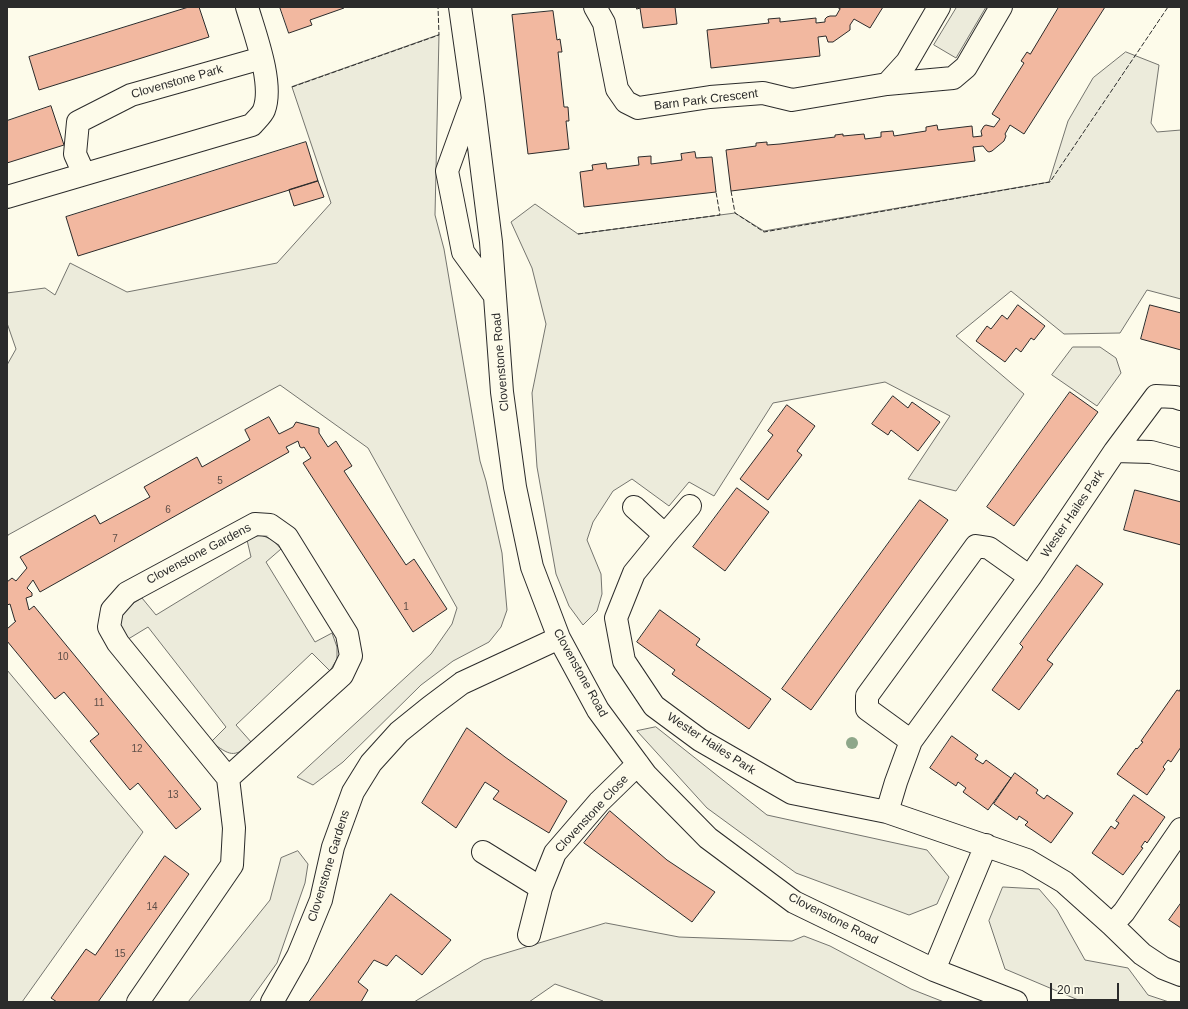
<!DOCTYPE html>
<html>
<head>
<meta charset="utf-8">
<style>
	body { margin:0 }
	#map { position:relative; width:1188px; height:1009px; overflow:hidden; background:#fdfbea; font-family:Helvetica,sans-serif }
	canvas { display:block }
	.frame { position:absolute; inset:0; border:8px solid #2b2b2b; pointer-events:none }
	.scale { position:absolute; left:1050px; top:983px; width:69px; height:18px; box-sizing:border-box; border:2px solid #2b2b2b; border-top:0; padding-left:5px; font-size:12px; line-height:14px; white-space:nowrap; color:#2b2b2b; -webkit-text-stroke:3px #fdfbea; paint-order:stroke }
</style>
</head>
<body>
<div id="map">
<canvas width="1188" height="1009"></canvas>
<div class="frame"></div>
<div class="scale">20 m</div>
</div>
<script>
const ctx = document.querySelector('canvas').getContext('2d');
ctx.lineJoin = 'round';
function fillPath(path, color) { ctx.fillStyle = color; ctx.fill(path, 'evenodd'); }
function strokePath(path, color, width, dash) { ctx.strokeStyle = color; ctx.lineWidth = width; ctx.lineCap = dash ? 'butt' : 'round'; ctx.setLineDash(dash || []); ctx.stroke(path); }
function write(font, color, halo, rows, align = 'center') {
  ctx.font = font + ' Helvetica,sans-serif'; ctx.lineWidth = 3; ctx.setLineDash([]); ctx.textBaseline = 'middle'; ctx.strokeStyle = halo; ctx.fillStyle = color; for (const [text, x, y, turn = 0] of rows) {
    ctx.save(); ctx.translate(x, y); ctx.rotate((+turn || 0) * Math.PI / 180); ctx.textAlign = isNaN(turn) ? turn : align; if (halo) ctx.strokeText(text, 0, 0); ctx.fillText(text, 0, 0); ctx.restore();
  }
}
const green = new Path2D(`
	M957 7H986L956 58 934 45Z
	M439 35 435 215 444 249 480 461 486 481 502 553 507 610 501 627 489 642 453 661 421 685 343 762 313 785 297 777 431 654 452 624 457 608 368 448 280 385 8 535 7 538V365L16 349 7 323V293L45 288 55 295 70 263 127 292 277 263 331 203 292 87Z
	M1126 52 1159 65 1151 123 1157 132 1181 130V299L1147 290 1120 333 1064 334 1011 291 956 336 1024 394 956 491 908 479 950 416 885 382 773 403 714 496 689 482 669 506 632 479 613 491 593 522 587 540 601 574 602 594 597 611 583 625 569 606 556 574 537 467 532 393 546 324 532 268 511 222 535 204 578 234 735 213 764 231 1049 182 1068 121 1093 78Z
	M1073 347H1100L1116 358 1121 373 1097 406 1052 375Z
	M261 535 273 540 281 549 266 562 315 642 332 633 337 647V659L330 671 312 653 236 725 252 743C233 759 230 755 211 742L226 727 148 627 125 641 119 622 127 607 142 598 156 615 251 557 247 540Z
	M7 670 143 832 22 1002H7Z
	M656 727 767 815 927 850 949 877 937 904 909 915 796 873 707 808 637 731Z
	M298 851 308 864 305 883 277 963 249 1002H188L270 900 281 858Z
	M1003 887 1039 889 1057 910 1085 960 1128 968 1148 995 1169 1002H1083L1005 969 989 921Z
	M606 923 679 937 792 941 804 936 830 946 911 989 944 1002H600L603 1001 555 984 529 1002H414L483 960Z`);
const building = new Path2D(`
	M189 7H199L209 37 39 90 29 57Z
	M280 7H344V8L310 20 312 25 289 33Z
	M637 7H675L677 24 643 28 640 8 637 9Z
	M837 7H883L870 28 854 19 850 25V30L833 42H828L826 36 818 37 820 56 711 68 707 30 769 23 768 19 780 18V22L816 18V23L825 22V19L827 17 830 16H836L840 9Z
	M1059 7H1105L1024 134 1010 125 1005 134 1006 136 1004 141 992 151 989 152 987 151 983 146 973 147 975 161 731 191 726 150 756 146V143L767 142V145L780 144 835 137V135L843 134V136L864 134 865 139 881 137V132L893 131 894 136 926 131V127L937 125 938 130 972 126 973 137 982 136 981 131 984 126 986 125 994 127 1000 119 992 114 1024 63 1021 61 1027 52 1030 54Z
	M553 11 557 40 560 39 562 52H558L564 107H568L569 121H566L569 149 528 154 512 15Z
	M51 106 64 145 7 163V121Z
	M306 142 318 181 78 256 66 217Z
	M695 152 696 158 712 157 716 192 584 207 580 172 593 170 592 165 606 163 607 169 639 165 638 157 651 156V164L682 160 681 154Z
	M318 181 324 197 294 206 289 190Z
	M1018 305 1045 326 1034 340 1031 338 1021 352 1016 348 1005 362 976 341 987 326 991 329 1002 315 1007 319Z
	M1150 305 1181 313V350L1141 339Z
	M1070 392 1098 412 1014 526 987 507Z
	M893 396 908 408 912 402 940 422 918 451 891 430 888 435 872 424Z
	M787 405 815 426 797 451 802 455 768 500 740 479 773 435 768 431Z
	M269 417 279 434 293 427 296 422 319 428V433L328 447 336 441 352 466 344 471 406 565 414 559 447 609 413 632 303 463 311 458 304 447 302 448 300 447 298 441 286 447 289 452 40 592 33 580 27 588 32 593V596L26 598 29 610 34 606 201 809 176 829 138 783 130 790 90 741 99 734 64 692 55 699 7 641V629L16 621H15L10 604 7 605V582L12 578 16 581 27 568 20 557 95 515 100 524 150 497 144 487 197 457 202 467 250 440 245 430Z
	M737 488 769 512 725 571 693 547Z
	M1135 490 1181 502V545L1124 530Z
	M920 500 948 520 811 710 782 689Z
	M1077 565 1103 584 1047 660 1053 664 1019 710 992 690 1023 647 1020 644Z
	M660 610 700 639 696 645 771 699 749 729 672 674 675 670 637 642Z
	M1181 688V747L1171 762 1168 760 1163 767 1165 769 1147 795 1117 774 1136 748 1137 749 1143 742 1141 741 1177 690 1179 691Z
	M467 728 505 757 567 801 549 833 493 799 499 791 485 782 456 828 422 803Z
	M952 736 978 755 975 759 983 764 986 760 1011 778 988 810 963 792 966 788 958 782 956 786 930 768Z
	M1015 773 1038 790 1036 793 1044 799 1047 795 1073 813 1051 843 1025 825 1028 822 1019 816 1017 820 994 804Z
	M1134 795 1165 817 1147 843 1145 841 1141 847 1143 848 1123 875 1092 853 1111 826 1115 829 1119 823 1116 821Z
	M610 811 667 860 715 892 692 922 584 843Z
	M165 856 189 874 98 1002H57L51 998 86 949 95 955Z
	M391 894 451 940 422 975 396 955 387 966 374 960 358 982 368 990 361 1002H309Z
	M1181 903V928L1169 920Z`);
const minor = new Path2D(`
	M460 7 473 99 491 242 502 392 515 487 532 567 559 638 598 710 646 775 708 838 794 902 934 970 1016 1002
	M595 7 604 23 617 89 626 102 638 108 710 97 763 93 792 100 887 84 953 78 966 67 1001 7
	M887 84 907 62 939 7
	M472 102 447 171 463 252 495 296
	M84 174 75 154 78 122 131 95 262 58
	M7 197 252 125C255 121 262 115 264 110 274 84 255 34 247 7
	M1115 451 1151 452 1181 460
	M634 507 665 535 634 573 616 618 624 661 654 706 700 740 792 793 887 812 1027 860 1064 882 1112 925 1142 954 1163 968 1181 975
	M665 535 690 506
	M911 741 867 709V696L976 546 989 548 1030 577
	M887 812 896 782 911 741 1030 577 1115 451 1156 396 1175 397 1181 399
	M483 852 541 888
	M1112 925 1124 912 1181 829
	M529 935 541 888 555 853 599 802 638 764
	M934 970 986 845
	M138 1002 232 865 234 828 228 778 118 643 109 627 112 610 127 593 255 524 270 525 287 537 347 634 351 656 342 675 228 778
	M272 1002 298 956 321 900 333 847 353 792 371 763 399 732 430 707 462 683 559 638`);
const fence = new Path2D(`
	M292 87 439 35 438 7
	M731 191 735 213 764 232 1050 182 1168 7
	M578 234 720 215 716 192`);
const trees = [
	[852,743]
];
const numberNames = [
	["5",220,481],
	["6",168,510],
	["7",115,539],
	["1",406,607],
	["10",63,657],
	["11",99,703],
	["12",137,749],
	["13",173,795],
	["14",152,907],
	["15",120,954]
];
const streetNames = [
	["Clovenstone Park",177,82,-16],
	["Barn Park Crescent",706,100,-7],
	["Clovenstone Road",501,362,-95],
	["Wester Hailes Park",1073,514,-56],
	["Clovenstone Gardens",199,554,-28],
	["Clovenstone Road",580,673,61],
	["Wester Hailes Park",711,744,33],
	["Clovenstone Close",592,814,-47],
	["Clovenstone Gardens",329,866,-73],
	["Clovenstone Road",833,919,27]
];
fillPath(green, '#ecebdb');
strokePath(green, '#74746e', 1);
fillPath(building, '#f2b8a0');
strokePath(building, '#2b2b2b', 1);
strokePath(minor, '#2b2b2b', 24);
strokePath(minor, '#fdfbea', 22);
strokePath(fence, '#2b2b2b', 1, [5, 2]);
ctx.fillStyle = '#8ea78a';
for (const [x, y] of trees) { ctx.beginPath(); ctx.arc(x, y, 6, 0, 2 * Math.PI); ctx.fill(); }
write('10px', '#5d4e48', null, numberNames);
write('12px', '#2b2b2b', '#fdfbea', streetNames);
</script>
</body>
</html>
